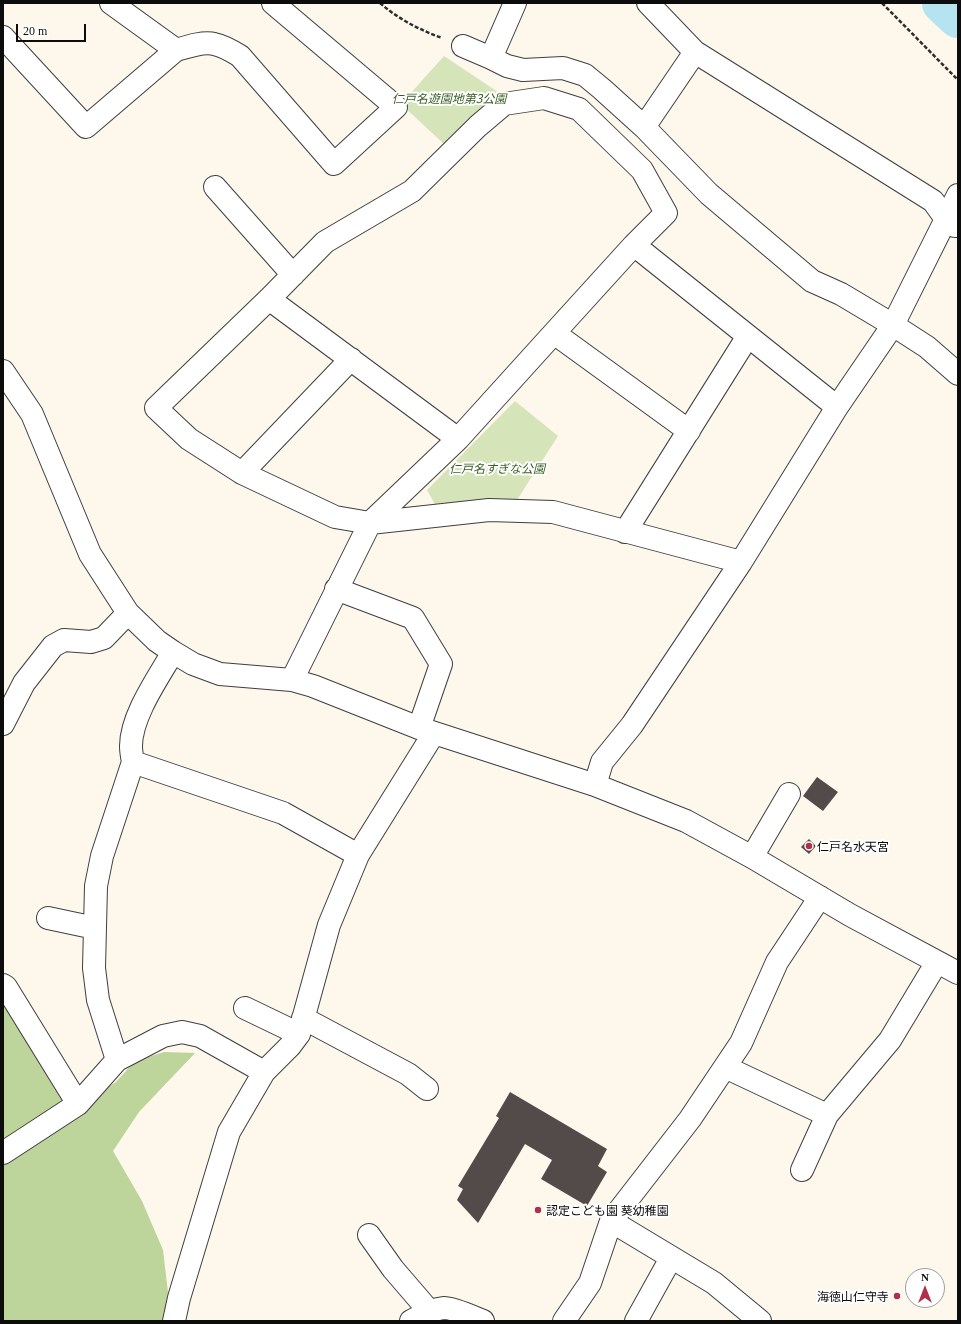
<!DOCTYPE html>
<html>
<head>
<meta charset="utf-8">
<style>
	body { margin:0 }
	#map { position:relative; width:961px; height:1324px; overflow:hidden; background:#fdf7ec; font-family:Georgia,serif }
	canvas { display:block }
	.frame { position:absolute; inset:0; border:4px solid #0c0c0c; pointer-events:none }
	.north { position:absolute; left:905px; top:1268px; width:40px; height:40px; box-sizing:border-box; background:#fff; border:1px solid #9e9e9e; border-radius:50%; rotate:0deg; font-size:11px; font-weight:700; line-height:16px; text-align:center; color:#0c0c0c }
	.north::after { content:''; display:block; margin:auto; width:14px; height:18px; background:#af304a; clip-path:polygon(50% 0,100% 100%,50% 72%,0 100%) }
	.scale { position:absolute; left:16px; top:24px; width:70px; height:18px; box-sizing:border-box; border:2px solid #0c0c0c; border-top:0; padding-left:5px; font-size:12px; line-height:14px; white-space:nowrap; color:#0c0c0c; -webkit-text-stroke:3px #fff; paint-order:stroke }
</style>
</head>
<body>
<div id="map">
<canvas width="961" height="1324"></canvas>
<div class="frame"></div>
<div class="north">N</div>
<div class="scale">20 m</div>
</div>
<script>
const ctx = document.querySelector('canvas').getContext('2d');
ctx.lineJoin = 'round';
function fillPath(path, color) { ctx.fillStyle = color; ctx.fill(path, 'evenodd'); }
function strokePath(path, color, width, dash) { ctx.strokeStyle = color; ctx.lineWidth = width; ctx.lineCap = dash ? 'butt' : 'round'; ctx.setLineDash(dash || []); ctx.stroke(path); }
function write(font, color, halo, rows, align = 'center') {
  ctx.font = font + ' Georgia,"Noto Sans JP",serif'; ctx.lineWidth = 4; ctx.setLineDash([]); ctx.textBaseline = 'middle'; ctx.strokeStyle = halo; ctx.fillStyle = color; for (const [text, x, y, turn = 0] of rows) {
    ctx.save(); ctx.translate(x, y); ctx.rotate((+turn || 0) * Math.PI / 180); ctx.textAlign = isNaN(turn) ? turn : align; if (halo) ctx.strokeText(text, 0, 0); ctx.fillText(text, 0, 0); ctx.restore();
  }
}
const green = new Path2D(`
	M444 56 501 94 445 145 401 104Z
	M515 401 558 436 517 500 437 508 427 490Z`);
const forest = new Path2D(`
	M3 994 76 1108 116 1082 135 1061 164 1052 195 1053 139 1112 113 1151 142 1201 163 1250 171 1318 166 1321H3Z`);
const river = new Path2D(`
	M943 3 958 17`);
const building = new Path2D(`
	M817 777 838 792 823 811 803 796Z
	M809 839 816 846 809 854 801 847Z
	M510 1092 607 1149 598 1166 607 1172 587 1206 541 1179 552 1160 525 1144 478 1223 457 1200 463 1189 458 1186 499 1118 496 1116Z`);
const path = new Path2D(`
	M380 3C398 19 420 30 442 38
	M882 3 958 80`);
const minor = new Path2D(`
	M111 3 176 50
	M648 3 695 52 933 201 946 219 955 226
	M3 37 86 127 176 50C186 47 204 41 214 44 224 46 232 51 240 56L334 164 396 107 273 3
	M463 46 491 58 507 66 523 70 563 68 585 75 602 89 644 127 709 194 812 281 841 294 893 325 927 347 958 374
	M491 58 515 3
	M644 127 695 52
	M215 187 293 275
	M634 245 837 407
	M269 299 458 439
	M554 333 689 431
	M3 371 32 414 90 554 128 613 157 641 173 652 193 664 220 674 292 680 313 686 419 728 595 785 686 821 752 857 850 915 958 973
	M242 473 351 359
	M625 532 748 336
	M336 589 413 618 441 664 419 728
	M292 680 370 523 458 439 554 333 634 245 666 213 642 170 579 109 544 98 504 104 478 126 412 191 325 242 269 299 156 408 189 439 242 473 335 517 370 523 489 510 553 512 741 562
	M3 724 24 683 53 646 64 640 91 642 104 638 128 613
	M133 762 283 813 358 855
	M595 785 602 762 632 725 741 562 837 407 893 325 958 195
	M752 857 789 794
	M48 918 95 928
	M3 985 6 987 78 1104
	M245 1008 299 1034
	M303 1018 408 1074 427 1089
	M117 1060 98 1000 94 968 96 886 102 856 133 762C132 757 131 751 131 746 131 716 158 678 173 652
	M725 1067 827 1115
	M3 1153 78 1104 117 1060 163 1036 182 1032 200 1036 264 1072
	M802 1170 827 1115 890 1040 937 962
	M611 1221 714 1283 760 1321
	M369 1235 393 1269 430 1312
	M174 1321 179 1298 229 1132 264 1072 290 1046 299 1034 329 925 358 855 434 733
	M411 1321C421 1316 432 1309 444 1308 454 1308 473 1317 483 1321
	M564 1321 590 1283 611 1221 690 1119 741 1043 777 962 820 897
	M636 1321 671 1258`);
const markers = [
	[809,846,4,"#af304a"],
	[538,1210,4,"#af304a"],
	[897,1296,4,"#af304a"]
];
const parkNames = [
	["仁戸名遊園地第3公園",449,98],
	["仁戸名すぎな公園",497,468]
];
const poiNames = [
	["仁戸名水天宮",817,846],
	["認定こども園 葵幼稚園",546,1210],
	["海徳山仁守寺",889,1296,"right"]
];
fillPath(green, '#d6e4b9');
fillPath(forest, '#bdd49a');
strokePath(river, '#b5e3f0', 42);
fillPath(building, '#534b49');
strokePath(minor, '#3f3f3f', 24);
strokePath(path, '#2e2e2e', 2.5, [4, 2]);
strokePath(minor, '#fff', 22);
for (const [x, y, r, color] of markers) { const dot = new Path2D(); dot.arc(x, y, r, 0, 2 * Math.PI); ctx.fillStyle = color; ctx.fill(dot); strokePath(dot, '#fff', 1.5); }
write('italic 12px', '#375d22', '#fff', parkNames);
write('12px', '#0c0c0c', '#fff', poiNames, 'left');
</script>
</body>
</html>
